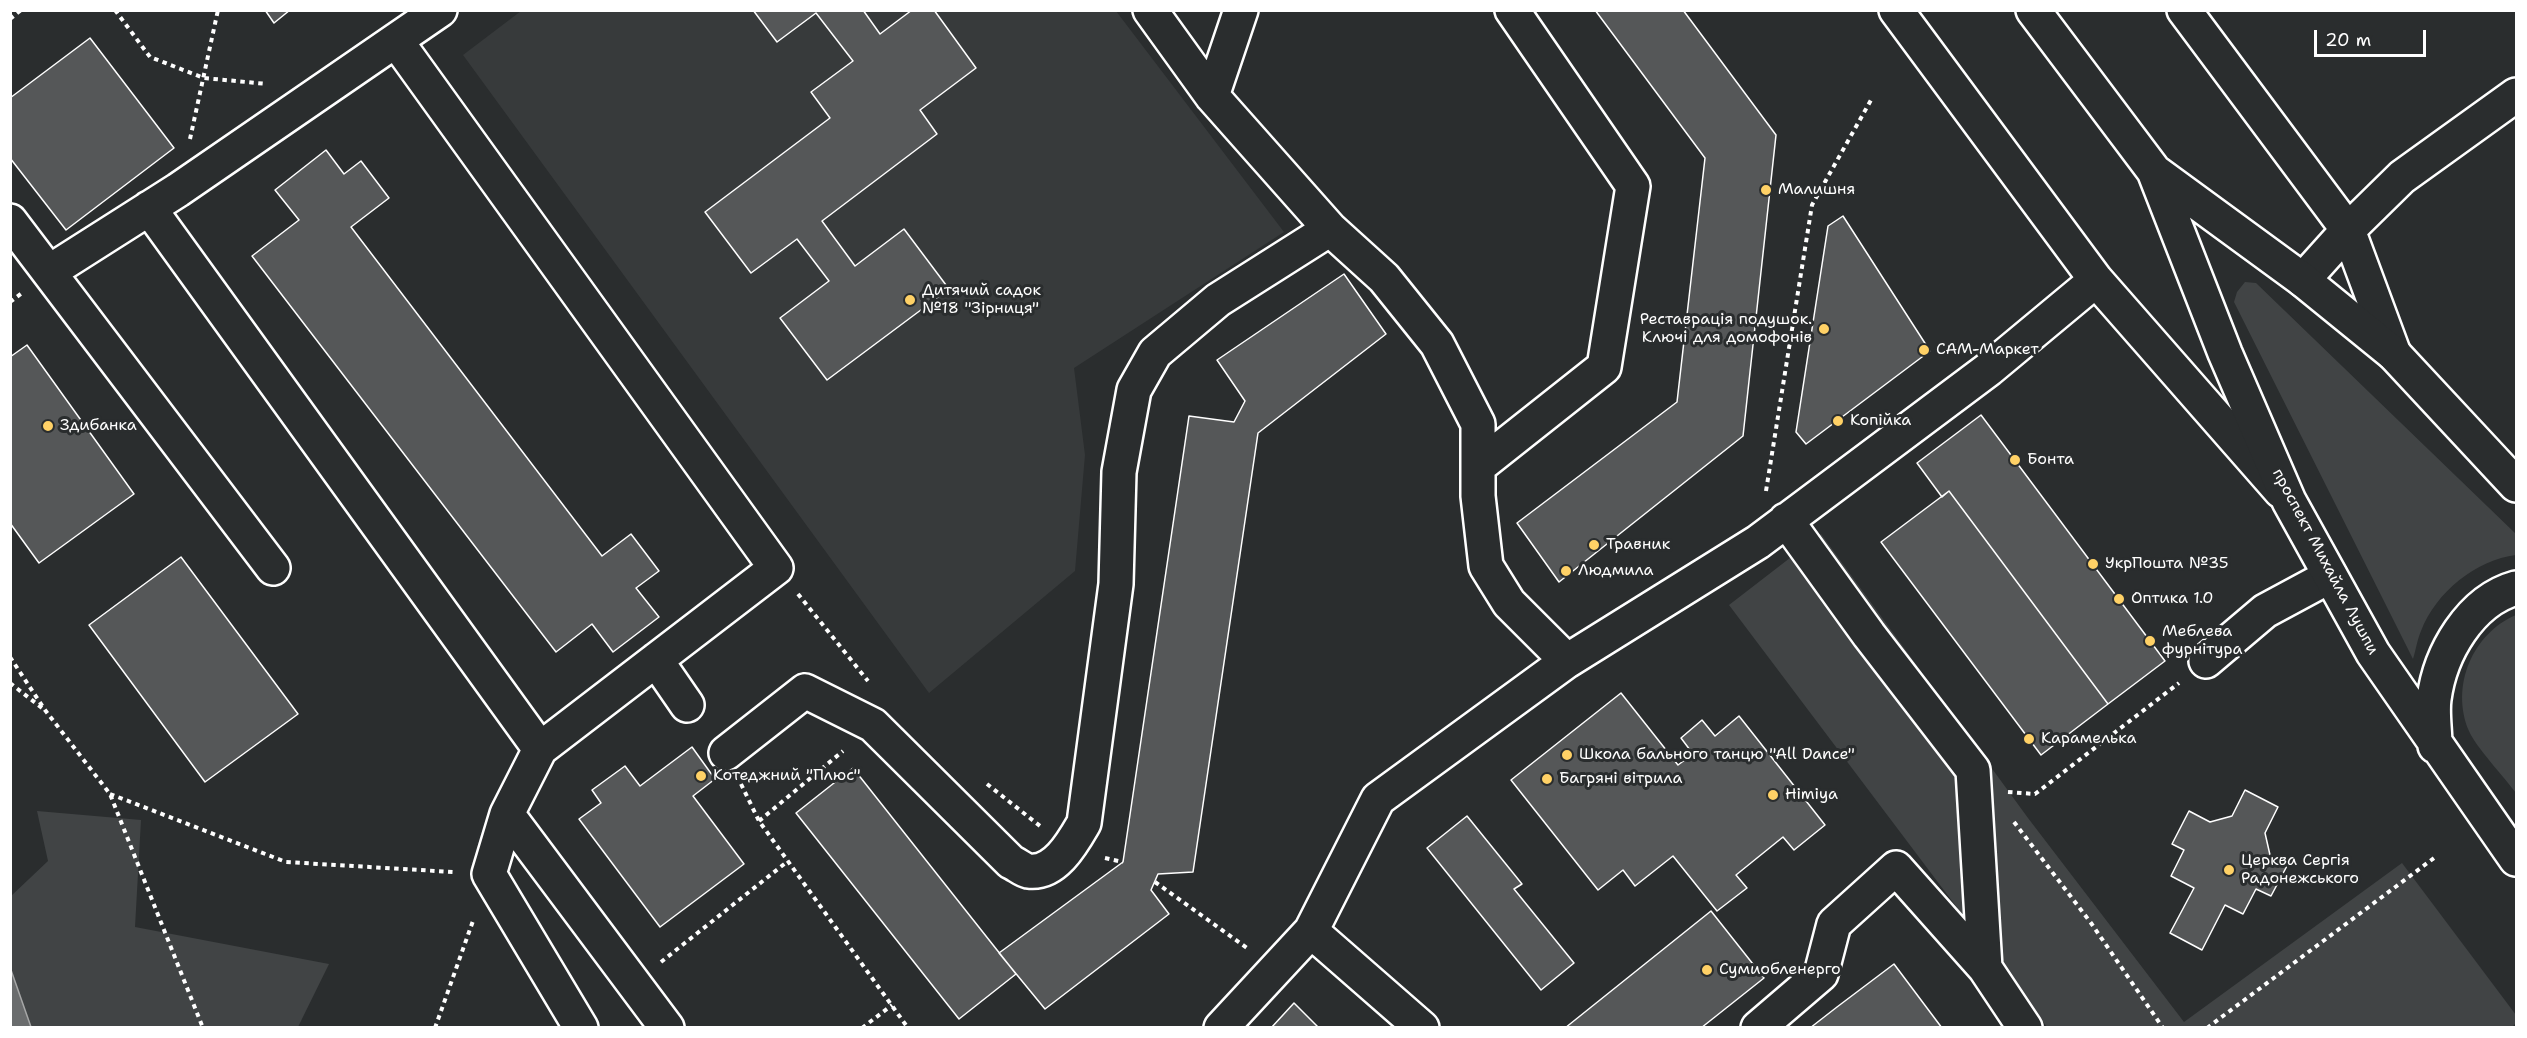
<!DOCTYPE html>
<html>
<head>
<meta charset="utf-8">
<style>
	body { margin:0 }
	#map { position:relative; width:2527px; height:1038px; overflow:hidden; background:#2a2d2e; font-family:"Shantell Sans",sans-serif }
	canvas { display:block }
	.frame { position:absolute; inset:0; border:12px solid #fff; pointer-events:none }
	.scale { position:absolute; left:2314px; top:30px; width:112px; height:27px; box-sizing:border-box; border:3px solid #fff; border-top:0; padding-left:8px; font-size:18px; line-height:21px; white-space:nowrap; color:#fff; -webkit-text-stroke:4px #2a2d2e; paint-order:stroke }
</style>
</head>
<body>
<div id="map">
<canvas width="2527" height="1038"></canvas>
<div class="frame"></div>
<div class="scale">20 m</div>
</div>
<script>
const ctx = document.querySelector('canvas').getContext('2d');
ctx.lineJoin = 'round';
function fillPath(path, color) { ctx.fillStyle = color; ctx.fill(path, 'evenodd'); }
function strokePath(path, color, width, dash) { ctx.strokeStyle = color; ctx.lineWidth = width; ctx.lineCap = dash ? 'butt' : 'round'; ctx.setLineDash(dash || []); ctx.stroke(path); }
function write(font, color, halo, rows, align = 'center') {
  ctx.font = font + ' "Shantell Sans",sans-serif'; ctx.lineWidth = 6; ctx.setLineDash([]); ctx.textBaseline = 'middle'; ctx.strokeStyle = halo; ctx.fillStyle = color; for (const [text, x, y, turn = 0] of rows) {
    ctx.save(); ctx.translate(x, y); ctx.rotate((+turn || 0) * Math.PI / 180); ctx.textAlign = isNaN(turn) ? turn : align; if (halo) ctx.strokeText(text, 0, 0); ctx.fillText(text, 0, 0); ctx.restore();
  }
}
const built = new Path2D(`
	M521 11H1116L1284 232 1074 368 1085 455 1075 571 929 693 463 55Z`);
const green = new Path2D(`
	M2245 282 2256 283 2516 534V555C2476 560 2436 592 2421 631 2417 640 2416 650 2413 659L2234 302 2237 292Z
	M1821 534 2028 818 2184 1022 2402 863 2516 1015V1023L2511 1028 2047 1027 1729 605Z
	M2516 615V793C2505 778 2475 746 2469 731 2450 686 2473 633 2516 615Z
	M37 811 141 820 135 927 329 964 298 1027H31L11 970 10 897 48 861Z`);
const water = new Path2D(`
	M10 970H11L31 1027H11Z`);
const building = new Path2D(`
	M265 10H290L274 23Z
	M753 10H863L880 34 912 10H934L976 68 920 110 937 134 822 221 855 266 904 229 949 289 827 380 780 318 829 281 797 239 751 273 705 212 830 118 811 92 853 61 816 13 777 42Z
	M1595 10H1683L1776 135 1743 436 1559 582 1517 523 1677 402 1705 158Z
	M90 38 174 148 66 230 10 158V98Z
	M326 150 344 174 361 161 389 198 351 227 602 556 631 534 659 571 636 588 659 617 613 652 592 624 556 652 252 256 299 220 275 190Z
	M1843 216 1930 351 1806 444 1796 432 1828 226Z
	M1344 274 1386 334 1258 433 1193 872 1158 874 1151 890 1169 914 1045 1009 999 953 1123 862 1189 416 1234 422 1245 401 1217 360Z
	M27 345 134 494 39 563 10 523V357Z
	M1981 415 2165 661 2108 704 1949 491 1942 497 1917 463Z
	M1949 491 2108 704 2041 755 1881 542Z
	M181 557 298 714 205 782 89 625Z
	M1621 693 1678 765 1693 754 1681 738 1702 720 1715 736 1739 716 1825 825 1794 850 1783 837 1736 875 1747 888 1717 911 1673 856 1635 886 1623 870 1598 890 1511 780Z
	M692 747 715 779 693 796 744 864 660 927 579 819 601 803 592 790 625 766 640 786Z
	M853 768 1016 974 959 1019 796 813Z
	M2245 790 2278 807 2265 833 2270 855 2288 864 2271 896 2256 889 2243 914 2225 905 2202 950 2170 933 2194 888 2171 876 2184 850 2172 844 2189 811 2210 822 2232 816Z
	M1467 816 1522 884 1514 889 1574 963 1541 990 1427 848Z
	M1711 911 1764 978 1701 1028H1565Z
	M1894 964 1942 1028H1810L1837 1007Z
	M1294 1003 1319 1028H1271Z`);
const path = new Path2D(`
	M115 10 150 57 204 78 267 84
	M10 19 21 10
	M190 139 218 10
	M10 302 22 293
	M1766 491 1812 205 1871 100
	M798 594 868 681
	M10 657 45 710 110 794 203 1028
	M10 683 42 708
	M741 784 759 821 908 1028
	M987 784 1040 826
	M2008 792 2035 794 2179 683
	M110 794 286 862 453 872
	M759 821 843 751
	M2014 822 2091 923 2163 1028
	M1105 858 1123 862
	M1155 882 1247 948
	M661 962 788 861
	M435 1028 474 918
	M862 1028 892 1005
	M2207 1028 2434 858`);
const minor = new Path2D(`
	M1150 10 1212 96 1330 229
	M1896 10 2096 280 2281 491
	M2184 10 2348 230 2394 354
	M1212 96 1241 10
	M149 208 540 749 776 568 397 42
	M10 221 273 568
	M49 272 178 190 440 10
	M2303 280 2348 230 2402 177 2516 95
	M1479 466 1604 367 1633 186 1512 10
	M1786 520 1869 635 1973 770 1985 968
	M656 660 687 705
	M2206 661 2265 611 2330 576
	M540 749 507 814 667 1028
	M726 753 805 691 873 725 1011 862C1016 864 1023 870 1028 871 1055 875 1073 842 1084 823L1116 584 1119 472 1134 390 1155 353 1218 300 1330 229 1384 278 1437 344 1478 424V496L1486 566 1509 603 1567 661 1758 542 1989 369 2096 280
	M507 814 489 874 581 1028
	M1311 931 1422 1028
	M1221 1028 1311 931 1378 799 1567 661
	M1758 1028 1821 974 1834 924 1896 868 1985 968 2025 1028`);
const major = new Path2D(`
	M2033 10 2154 171 2225 353 2289 501 2373 653 2516 859
	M2154 171 2303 280 2394 354 2516 485
	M2435 746C2435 731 2432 713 2434 699 2440 653 2470 601 2516 588`);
const markers = [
	[1766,190,6,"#ffd166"],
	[910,300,6,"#ffd166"],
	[1824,329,6,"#ffd166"],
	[1924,350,6,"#ffd166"],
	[1838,421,6,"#ffd166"],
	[48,426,6,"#ffd166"],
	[2015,460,6,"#ffd166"],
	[1594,545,6,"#ffd166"],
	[2093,564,6,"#ffd166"],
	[1566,571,6,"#ffd166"],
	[2119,599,6,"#ffd166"],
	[2150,641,6,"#ffd166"],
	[2029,739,6,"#ffd166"],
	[1567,755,6,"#ffd166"],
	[701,776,6,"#ffd166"],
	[1547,779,6,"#ffd166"],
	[1773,795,6,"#ffd166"],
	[2229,870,6,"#ffd166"],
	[1707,970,6,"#ffd166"]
];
const poiNames = [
	["Малишня",1778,190],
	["Дитячий садок",922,291],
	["№18 \"Зірниця\"",922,309],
	["Реставрація подушок.",1812,320,"right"],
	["Ключі для домофонів",1812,338,"right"],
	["САМ-Маркет",1936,350],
	["Копійка",1850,421],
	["Здибанка",60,426],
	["Бонта",2027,460],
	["Травник",1606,545],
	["УкрПошта №35",2105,564],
	["Людмила",1578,571],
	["Оптика 1.0",2131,599],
	["Меблева",2162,632],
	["фурнітура",2162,650],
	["Карамелька",2041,739],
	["Школа бального танцю \"All Dance\"",1579,755],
	["Котеджний \"Плюс\"",713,776],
	["Багряні вітрила",1559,779],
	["Himiya",1785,795],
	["Церква Сергія",2241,861],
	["Радонежського",2241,879],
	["Сумиобленерго",1719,970]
];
const streetNames = [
	["проспект Михайла Лушпи",2325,562,62]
];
fillPath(built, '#373a3b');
fillPath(green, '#414445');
fillPath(water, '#6a6c6d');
strokePath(water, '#a6a7a7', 1.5);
fillPath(building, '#555758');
strokePath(building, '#fff', 1.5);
strokePath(minor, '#fff', 38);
strokePath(major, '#fff', 38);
strokePath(path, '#fff', 4, [4.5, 4.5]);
strokePath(minor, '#2a2d2e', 33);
strokePath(major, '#2a2d2e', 33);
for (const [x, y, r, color] of markers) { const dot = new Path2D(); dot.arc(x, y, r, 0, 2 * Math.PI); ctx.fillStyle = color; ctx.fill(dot); strokePath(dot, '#2a2d2e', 2); }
write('16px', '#fff', '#2a2d2e', poiNames, 'left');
write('16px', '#fff', '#2a2d2e', streetNames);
</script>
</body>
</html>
